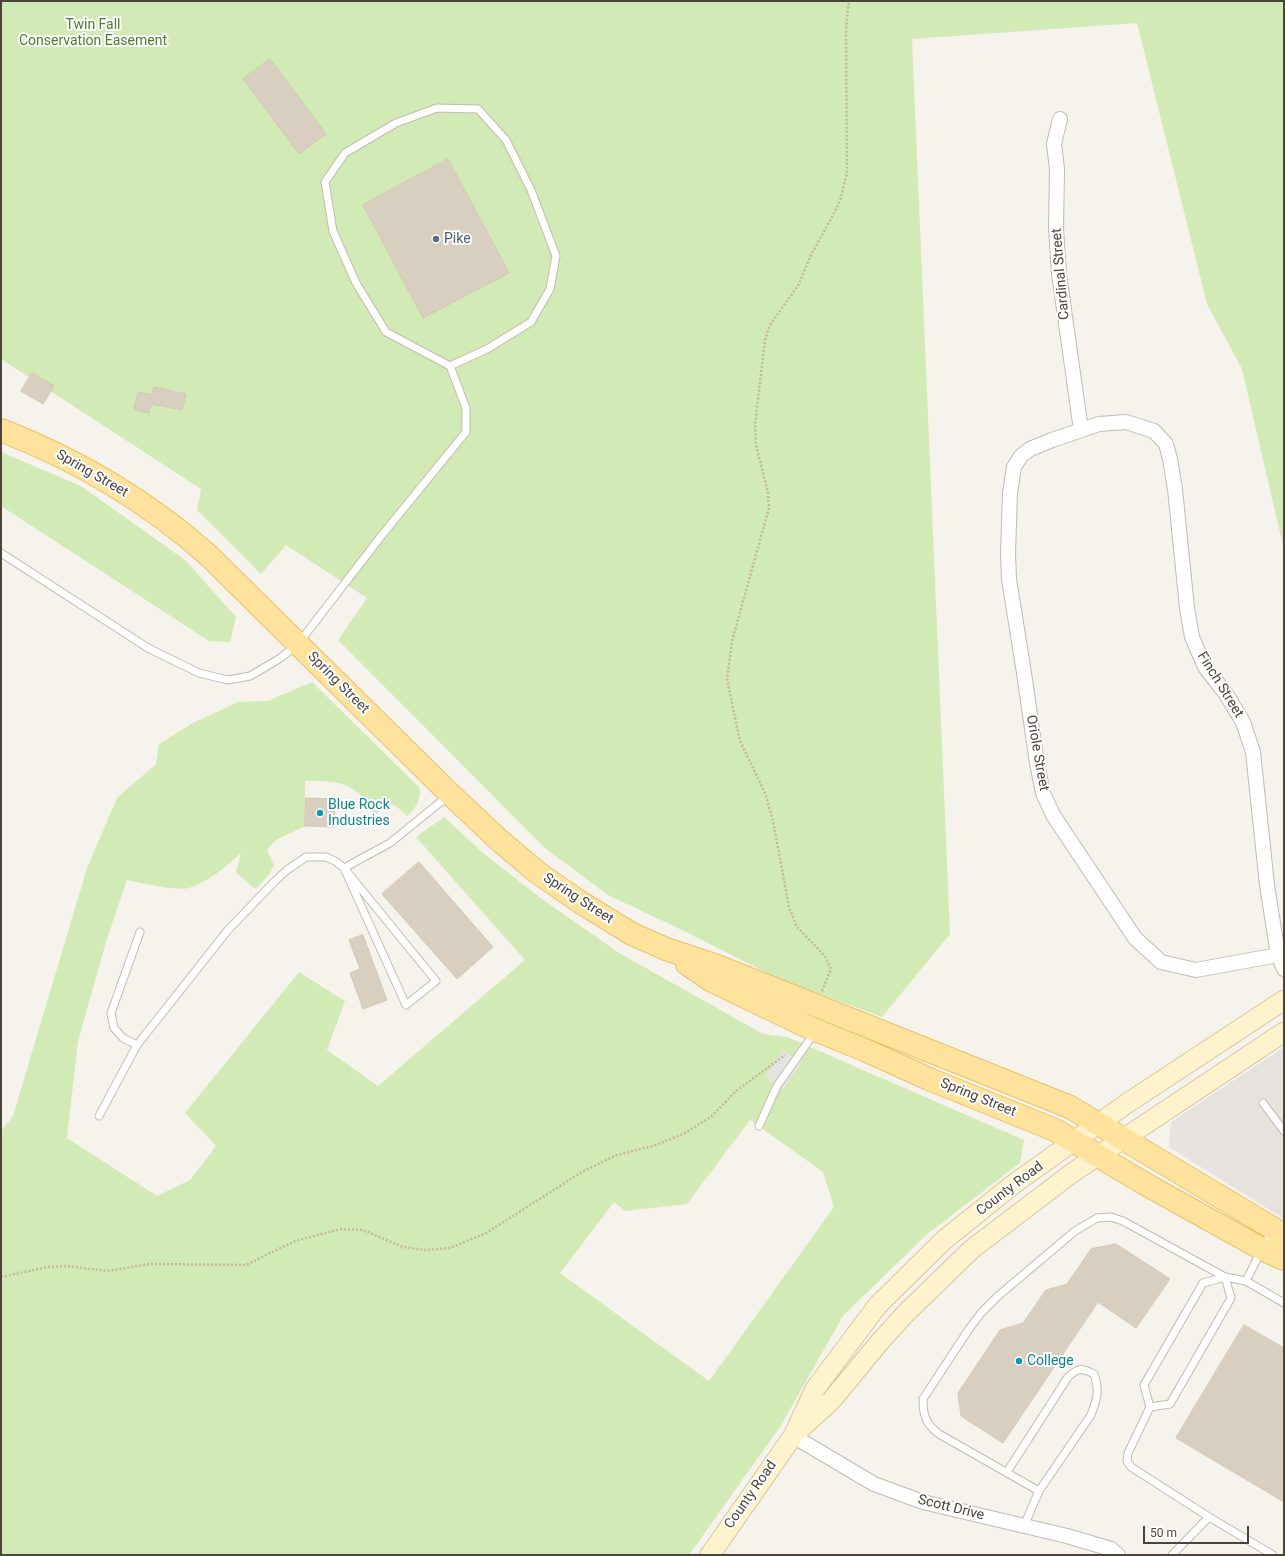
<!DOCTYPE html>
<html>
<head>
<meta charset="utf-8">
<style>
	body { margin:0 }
	#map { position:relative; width:1285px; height:1556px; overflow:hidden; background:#f6f3ec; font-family:Roboto,sans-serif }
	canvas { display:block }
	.frame { position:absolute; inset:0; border:2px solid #4b4439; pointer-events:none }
	.scale { position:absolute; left:1143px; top:1526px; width:106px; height:18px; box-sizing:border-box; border:2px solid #4b4439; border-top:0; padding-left:5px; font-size:12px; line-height:14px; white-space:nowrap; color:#4b4439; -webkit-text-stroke:3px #fff; paint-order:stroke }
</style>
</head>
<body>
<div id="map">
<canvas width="1285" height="1556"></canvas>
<div class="frame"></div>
<div class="scale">50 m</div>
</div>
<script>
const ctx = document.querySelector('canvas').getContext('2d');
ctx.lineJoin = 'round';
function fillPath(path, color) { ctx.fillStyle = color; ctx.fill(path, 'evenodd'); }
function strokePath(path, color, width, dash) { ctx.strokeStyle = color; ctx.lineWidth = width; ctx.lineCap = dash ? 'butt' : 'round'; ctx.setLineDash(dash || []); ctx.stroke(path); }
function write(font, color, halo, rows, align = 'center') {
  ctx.font = font + ' Roboto,sans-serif'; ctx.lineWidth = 4; ctx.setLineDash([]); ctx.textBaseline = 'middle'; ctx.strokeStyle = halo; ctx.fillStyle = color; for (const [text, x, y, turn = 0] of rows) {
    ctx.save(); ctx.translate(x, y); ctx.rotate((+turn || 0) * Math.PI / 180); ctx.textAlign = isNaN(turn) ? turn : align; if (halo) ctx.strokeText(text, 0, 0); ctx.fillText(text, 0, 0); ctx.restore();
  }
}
const industrial = new Path2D(`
	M1284 1047V1219L1169 1147 1171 1122Z`);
const green = new Path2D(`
	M1 1H1284V550L1242 369 1207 304 1137 23 912 39 950 934 882 1017 777 978 684 931 608 895 545 848 338 640 367 598 286 545 261 574 197 510 201 489 1 359Z
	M1 452 81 486 185 560 236 617 230 642 209 641 1 506Z
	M312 682 419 787C422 799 416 808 407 816L395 805 387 804 375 815C371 809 367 802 362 797 348 780 326 781 305 781V826L276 840 267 850 274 865 269 875 255 889 236 872 241 853C225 867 210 881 189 888 178 891 140 883 127 880L106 942 78 1041 67 1138 157 1196 190 1180 216 1146 185 1113 299 972 345 1001 327 1050 378 1086 525 960 416 837 444 817 483 853 542 899 619 953 763 1034 787 1037 1024 1140 1020 1163 926 1235 843 1316 780 1427 689 1555H1V1131L13 1116 87 868 117 798 156 764 159 744 193 723 238 702 268 701ZM750 1120 823 1172 834 1207 709 1381 560 1273 614 1202 625 1211 687 1204Z`);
const parking = new Path2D(`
	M783 1050 801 1063 783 1090 765 1077Z`);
const building = new Path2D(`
	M270 59 326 134 299 154 243 79Z
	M448 159 509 273 423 318 363 205Z
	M32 373 54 386 43 404 21 391Z
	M154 387 186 394 182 410 151 404 149 413 134 410 138 392 152 395Z
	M306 798 335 799 334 827 305 826Z
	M419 862 493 947 457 979 382 894Z
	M363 935 387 1000 363 1009 350 973 360 969 349 940Z
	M1116 1244 1170 1279 1136 1328 1098 1302 1003 1443 961 1416 958 1393 1000 1330 1023 1323 1046 1290 1067 1284 1091 1249Z
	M1244 1325 1284 1348V1502L1176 1438Z`);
const path = new Path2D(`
	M822 991 831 969 825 956 797 927 789 907 773 821 765 793 740 741 727 680 732 641 769 508 768 493 756 445 755 424 765 340 770 325 799 284 811 255 830 221 840 201 847 173 846 30 848 6 850 1
	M1 1277 48 1267 65 1266 108 1271 149 1264 246 1265 295 1241 341 1229 363 1230 403 1247 425 1250 450 1248 486 1233 582 1172 614 1156 656 1145 683 1134 711 1117 736 1091 785 1055`);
const service = new Path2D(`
	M1 553 148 648 199 673 228 680 250 676 279 659 298 644 382 535 466 432V408L450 366 386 332 356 283 333 231 325 182 345 153 396 123 437 108 478 109 506 140 531 190 556 256 550 289 531 322 487 349 450 366
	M137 1045 123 1038 114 1028 111 1013 140 932
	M1263 1103 1284 1131
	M99 1116 137 1045 228 930 275 881 287 870 306 857H326L335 861 344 868 436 981 406 1005 344 868 390 843 448 796
	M759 1126 777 1086 815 1032
	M1273 1230 1262 1249 1246 1281 1284 1303
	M1150 1407 1170 1404 1231 1298 1225 1277
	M1007 1472 1068 1377C1079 1367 1082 1368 1094 1374 1100 1391 1097 1399 1091 1415L1039 1491
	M1209 1517 1131 1467 1127 1461 1128 1453 1150 1407 1144 1385 1203 1283 1225 1277
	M1024 1526 1039 1491 939 1434C926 1424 923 1416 923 1399L969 1329 981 1313 998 1296 1075 1231 1097 1218 1111 1217 1123 1221 1225 1277 1246 1281
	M1172 1555 1209 1517 1273 1555`);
const minor = new Path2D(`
	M1060 119 1054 144 1057 169 1056 228 1059 274 1081 430
	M1278 955 1196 970 1161 962 1135 938 1053 815 1043 793 1037 763 1024 673 1009 579 1008 553 1010 493 1014 467 1021 456 1030 449 1052 440 1099 424 1126 422 1154 431 1166 444 1170 459 1175 489 1187 608 1192 637 1205 667 1226 694 1243 722 1253 752 1267 885 1278 955 1284 969
	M793 1436 874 1484 923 1502 1067 1536 1111 1549 1118 1555`);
const secondary = new Path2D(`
	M800 1429 831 1401 878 1344 905 1314 972 1249 1072 1173 1284 1032
	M710 1555 793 1436 815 1389 878 1305 944 1240 1015 1183 1126 1104 1284 1000`);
const primary = new Path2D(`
	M1 430C78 460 146 500 208 555L450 794 499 840 538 873 580 902 632 934 666 949 717 966 1070 1107 1274 1229 1284 1237
	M687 964 712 981 808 1027 867 1051 929 1079 1055 1130 1147 1185 1262 1249 1284 1259`);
const markers = [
	[436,239,4,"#5c6f8a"],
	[320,813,4,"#0f9aa8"],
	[1019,1361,4,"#0f9aa8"]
];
const parkNames = [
	["Twin Fall",93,25],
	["Conservation Easement",93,41]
];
const serviceNames = [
	["Pike",444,239]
];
const streetNames = [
	["Cardinal Street",1061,274,-95],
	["Spring Street",92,474,30],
	["Spring Street",338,683,45],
	["Finch Street",1220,685,58],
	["Oriole Street",1037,753,80],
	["Spring Street",578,899,33],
	["Spring Street",978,1098,22],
	["County Road",1010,1189,-37],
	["County Road",751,1495,-55],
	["Scott Drive",951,1508,14]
];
const cultureNames = [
	["Blue Rock",328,805],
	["Industries",328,821],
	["College",1027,1361]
];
fillPath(industrial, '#e6e2dd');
fillPath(green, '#d2eab5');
fillPath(parking, '#e5e3e0');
fillPath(building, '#d8cfc1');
strokePath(building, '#d3c7b4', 1);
strokePath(service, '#c2bbae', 9);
strokePath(minor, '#c2bbae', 16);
strokePath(secondary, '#d6c79b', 21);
strokePath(primary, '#e6c16a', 24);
strokePath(path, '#c4b79f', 2.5, [2, 2]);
strokePath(service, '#fff', 7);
strokePath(minor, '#fff', 14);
strokePath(secondary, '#fff3cd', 19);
strokePath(primary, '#ffe39c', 22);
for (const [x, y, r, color] of markers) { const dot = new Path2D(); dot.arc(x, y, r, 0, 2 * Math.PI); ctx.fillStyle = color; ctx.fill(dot); strokePath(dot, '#fff', 1.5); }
write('14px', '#4a7f2a', '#fff', parkNames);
write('14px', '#4e5e75', '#fff', serviceNames, 'left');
write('14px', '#4b4439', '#fff', streetNames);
write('14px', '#0d838f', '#fff', cultureNames, 'left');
</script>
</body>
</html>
